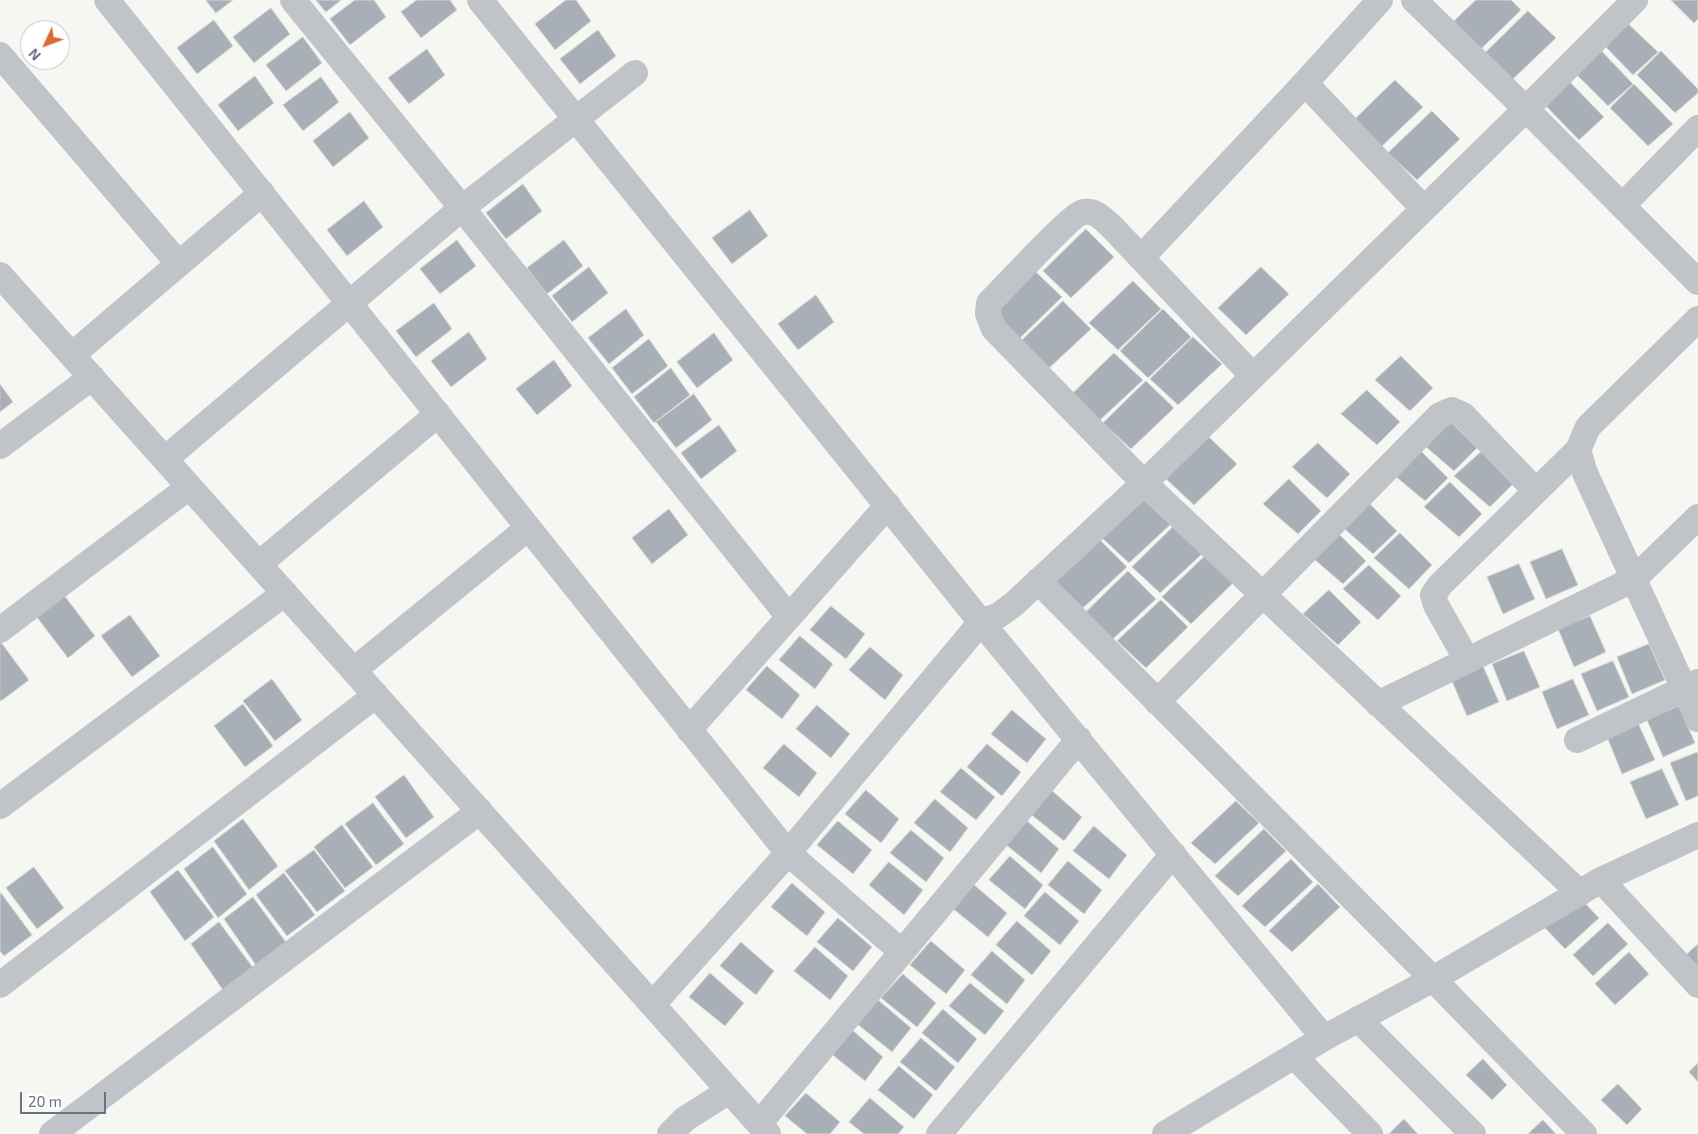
<!DOCTYPE html>
<html>
<head>
<meta charset="utf-8">
<style>
	body { margin:0 }
	#map { position:relative; width:1698px; height:1134px; overflow:hidden; background:#f6f6f3; font-family:"Exo 2",sans-serif }
	canvas { display:block }
	.north { position:absolute; left:20px; top:20px; width:50px; height:50px; box-sizing:border-box; background:#fff; border:1px solid #c2c7cd; border-radius:50%; rotate:227deg; font-size:14px; font-weight:700; line-height:20px; text-align:center; color:#677383 }
	.north::after { content:''; display:block; margin:auto; width:18px; height:22px; background:#d96c31; clip-path:polygon(50% 0,100% 100%,50% 72%,0 100%) }
	.scale { position:absolute; left:20px; top:1092px; width:86px; height:22px; box-sizing:border-box; border:2px solid #677383; border-top:0; padding-left:6px; font-size:15px; line-height:18px; white-space:nowrap; color:#677383; -webkit-text-stroke:4px #fff; paint-order:stroke }
</style>
</head>
<body>
<div id="map">
<canvas width="1698" height="1134"></canvas>
<div class="north">N</div>
<div class="scale">20 m</div>
</div>
<script>
const ctx = document.querySelector('canvas').getContext('2d');
ctx.lineJoin = 'round';
function fillPath(path, color) { ctx.fillStyle = color; ctx.fill(path, 'evenodd'); }
function strokePath(path, color, width, dash) { ctx.strokeStyle = color; ctx.lineWidth = width; ctx.lineCap = dash ? 'butt' : 'round'; ctx.setLineDash(dash || []); ctx.stroke(path); }
const building = new Path2D(`
	M206 0H233L216 13Z
	M316 0H341L326 12Z
	M355 0H374L386 17 350 45 330 19Z
	M417 0H450L457 10 421 38 401 12Z
	M566 0H576L591 21 555 50 535 24Z
	M1476 0H1511L1521 10 1479 51 1450 25Z
	M1671 0H1698V19L1694 23Z
	M271 8 290 34 254 63 233 37Z
	M1528 11 1556 38 1513 79 1485 53Z
	M1622 18 1658 52 1633 75 1599 40Z
	M214 20 233 46 197 74 177 48Z
	M598 30 616 56 580 84 560 59Z
	M303 37 322 63 286 91 266 65Z
	M1594 43 1633 84 1608 106 1570 68Z
	M427 49 445 75 409 104 388 78Z
	M1661 51 1698 89V93L1675 113 1637 75Z
	M255 76 274 103 238 131 218 105Z
	M321 77 339 102 303 131 283 105Z
	M1565 77 1604 117 1579 140 1541 101Z
	M1395 80 1423 107 1380 148 1352 122Z
	M1634 84 1673 124 1648 146 1610 108Z
	M1432 111 1460 139 1417 180 1388 153Z
	M350 112 369 138 333 167 313 141Z
	M523 184 542 211 506 239 486 213Z
	M364 201 383 227 347 256 327 230Z
	M750 210 768 236 732 264 712 238Z
	M1086 229 1114 257 1071 298 1043 271Z
	M457 240 476 266 440 294 420 269Z
	M564 240 583 266 547 294 527 268Z
	M589 267 608 293 572 322 552 296Z
	M1261 267 1289 294 1246 335 1218 308Z
	M1034 270 1062 297 1019 339 991 312Z
	M1133 281 1161 309 1118 350 1089 323Z
	M816 295 834 322 798 350 778 324Z
	M1063 301 1091 329 1047 370 1019 343Z
	M434 303 452 329 416 357 396 331Z
	M626 309 644 335 609 364 588 338Z
	M1163 309 1191 337 1148 378 1120 351Z
	M469 332 487 359 451 387 431 361Z
	M714 333 733 360 697 388 677 362Z
	M1193 337 1222 364 1178 405 1150 379Z
	M649 339 668 366 632 394 612 368Z
	M1114 353 1143 380 1099 421 1071 395Z
	M1401 356 1433 388 1410 411 1375 380Z
	M554 360 572 386 537 415 516 389Z
	M671 368 690 395 654 423 634 397Z
	M1146 381 1174 408 1131 449 1103 423Z
	M0 384 13 402 0 412Z
	M1367 390 1400 422 1377 445 1341 414Z
	M694 394 712 420 676 448 656 422Z
	M1445 416 1477 448 1454 471 1419 441Z
	M719 425 737 451 701 479 681 453Z
	M1209 437 1237 464 1194 505 1165 478Z
	M1318 443 1350 474 1327 498 1292 467Z
	M1416 446 1448 478 1425 501 1389 471Z
	M1481 452 1513 484 1490 507 1454 476Z
	M1289 479 1321 511 1298 534 1263 504Z
	M1450 482 1482 514 1459 537 1424 507Z
	M1144 495 1172 523 1129 563 1101 537Z
	M1365 499 1397 531 1373 554 1338 523Z
	M669 509 688 535 652 564 632 538Z
	M1175 525 1204 552 1160 593 1132 567Z
	M1333 528 1366 561 1343 584 1307 553Z
	M1400 533 1432 565 1409 589 1374 558Z
	M1099 539 1127 567 1083 608 1055 581Z
	M1562 549 1578 585 1546 599 1530 562Z
	M1206 555 1234 582 1191 624 1162 597Z
	M1519 564 1535 599 1503 614 1487 577Z
	M1369 565 1401 596 1378 620 1343 589Z
	M1128 571 1156 599 1113 639 1085 613Z
	M1329 590 1361 622 1338 645 1303 614Z
	M64 595 95 636 68 658 36 616Z
	M1161 600 1188 627 1146 668 1117 641Z
	M831 606 865 634 846 659 810 630Z
	M130 615 160 656 132 677 101 636Z
	M1590 616 1606 652 1574 667 1558 629Z
	M800 636 833 664 815 689 779 660Z
	M0 641 29 680 1 701 0 700Z
	M1649 644 1665 680 1632 694 1617 657Z
	M870 647 903 675 885 700 849 670Z
	M1524 651 1540 687 1507 701 1492 664Z
	M1613 661 1629 697 1597 711 1581 674Z
	M767 666 800 695 782 719 746 690Z
	M1483 666 1499 702 1467 716 1451 679Z
	M272 679 302 720 275 741 243 701Z
	M1573 679 1589 715 1557 729 1542 692Z
	M243 704 273 746 245 767 214 726Z
	M817 705 850 734 831 758 796 729Z
	M1679 706 1695 743 1663 757 1647 720Z
	M1012 710 1046 739 1027 763 991 734Z
	M1638 723 1655 760 1622 774 1607 737Z
	M784 744 817 773 799 797 763 768Z
	M987 744 1021 772 1002 796 967 767Z
	M1698 752V796L1686 801 1670 763Z
	M961 768 995 797 976 820 940 792Z
	M1662 769 1679 805 1646 819 1630 782Z
	M404 775 434 817 406 838 375 797Z
	M1049 788 1082 817 1064 841 1028 812Z
	M866 790 899 819 881 843 845 814Z
	M935 799 968 828 950 852 914 823Z
	M1236 801 1259 823 1215 864 1191 843Z
	M373 803 404 844 376 865 345 824Z
	M243 819 278 866 249 890 214 841Z
	M1026 820 1059 849 1041 873 1005 844Z
	M838 821 872 850 853 874 817 845Z
	M342 825 373 867 345 888 314 847Z
	M1094 826 1127 855 1109 879 1073 851Z
	M1264 829 1286 851 1238 896 1215 876Z
	M911 830 944 858 926 882 890 853Z
	M213 847 247 894 218 918 184 869Z
	M314 850 345 891 317 912 285 871Z
	M1010 856 1043 885 1025 909 989 880Z
	M1291 859 1313 882 1265 927 1242 906Z
	M1068 861 1102 890 1084 914 1048 885Z
	M889 862 923 890 904 915 869 885Z
	M34 867 64 908 37 929 6 888Z
	M178 870 214 917 185 941 150 892Z
	M284 873 315 915 287 936 256 895Z
	M792 883 825 912 807 936 771 907Z
	M973 884 1007 913 988 937 952 908Z
	M1318 884 1340 907 1292 952 1269 931Z
	M1045 892 1079 921 1060 945 1024 916Z
	M1 893 32 935 4 956 0 951V894Z
	M253 897 288 945 258 968 224 919Z
	M1579 897 1599 918 1565 949 1545 928Z
	M838 918 872 947 853 971 817 942Z
	M1017 921 1051 951 1032 975 996 945Z
	M219 922 254 969 225 993 191 944Z
	M1608 923 1628 944 1593 976 1573 955Z
	M931 941 965 970 946 994 910 965Z
	M741 942 774 971 756 995 720 966Z
	M1698 944V968L1686 955Z
	M815 947 848 976 830 1000 794 971Z
	M992 951 1025 980 1007 1004 971 975Z
	M1629 952 1649 974 1615 1005 1595 984Z
	M710 973 744 1003 725 1026 689 997Z
	M903 974 936 1003 917 1027 881 998Z
	M970 983 1004 1011 985 1035 949 1006Z
	M877 999 911 1028 892 1052 856 1023Z
	M943 1009 977 1039 958 1063 922 1033Z
	M850 1028 883 1057 865 1081 829 1052Z
	M921 1038 955 1067 936 1091 900 1062Z
	M1483 1059 1507 1085 1492 1100 1466 1075Z
	M1698 1063V1082L1689 1072Z
	M899 1066 933 1095 914 1119 878 1090Z
	M1618 1084 1642 1109 1627 1125 1601 1100Z
	M806 1093 840 1122 830 1134H807L785 1116Z
	M870 1098 904 1127 898 1134H864L849 1122Z
	M1404 1119 1418 1134H1389Z
	M1543 1120 1556 1134H1528Z`);
const minor = new Path2D(`
	M107 0 788 853 902 952
	M293 0 462 208 789 617
	M480 0 981 622 1324 1038
	M1414 0 1526 109 1698 282
	M0 55 179 264
	M1305 83 1424 209
	M1622 206 1698 128
	M1141 258 1305 83 1380 0
	M0 275 768 1134
	M1698 319 1588 427 1578 450 1585 473 1698 719
	M72 355 262 193
	M1253 376 1112 227C1103 219 1096 210 1083 212 1072 214 1002 290 989 303L988 314 994 329 1144 483 1580 893
	M0 446 92 377
	M165 459 462 208 635 73
	M259 564 438 414
	M1038 581 1433 979 1584 1134
	M0 630 189 487
	M1467 660 1436 605 1433 595 1440 585 1578 450
	M354 670 528 528
	M1157 702 1440 415 1452 410 1463 415 1536 491
	M1378 704 1634 579 1698 517
	M689 730 888 505
	M1577 740 1698 682
	M0 806 285 593
	M1601 880 1698 985
	M0 985 376 695
	M653 1004 788 853 981 622 999 615 1014 604 1144 483 1526 109 1635 0
	M1358 1019 1473 1134
	M1294 1056 1370 1134
	M759 1124 1079 739
	M52 1134 480 811
	M670 1134 685 1119 729 1091
	M939 1134 1173 854
	M1165 1134 1324 1038 1433 979 1601 880 1698 835`);
fillPath(building, '#a9afb6');
strokePath(building, '#d8d8d6', 1);
strokePath(minor, '#c0c3c7', 26);
</script>
</body>
</html>
